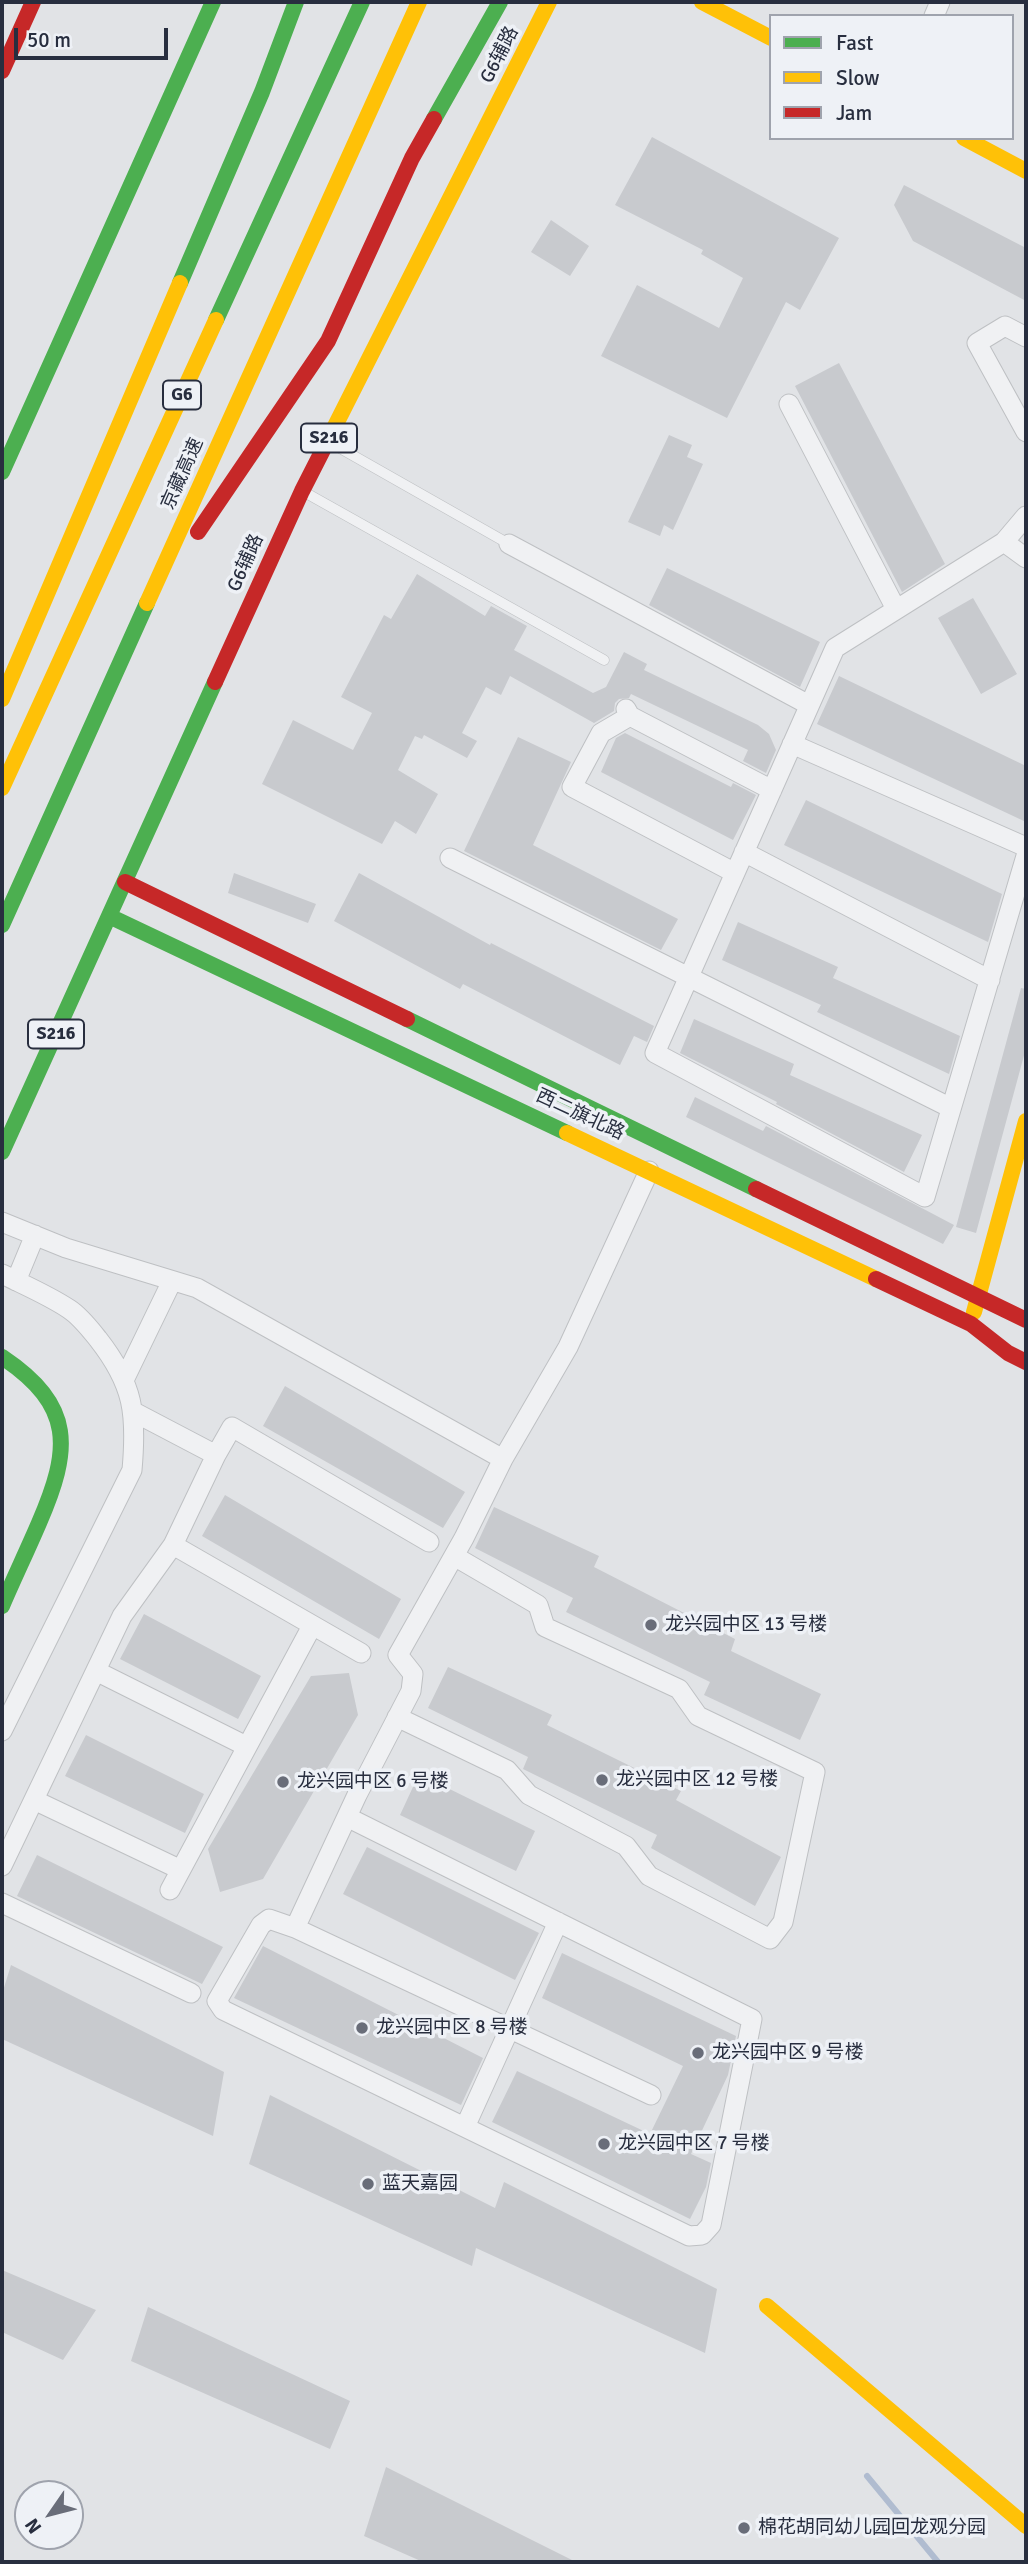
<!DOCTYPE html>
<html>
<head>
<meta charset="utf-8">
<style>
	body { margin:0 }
	#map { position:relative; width:1028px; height:2564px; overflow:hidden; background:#e1e3e6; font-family:Signika,sans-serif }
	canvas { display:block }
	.frame { position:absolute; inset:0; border:4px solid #282e3f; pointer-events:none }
	.legend { position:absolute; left:769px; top:14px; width:245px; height:126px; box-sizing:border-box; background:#eef1f6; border:2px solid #9fa3ad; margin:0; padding:9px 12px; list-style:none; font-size:21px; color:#282e3f }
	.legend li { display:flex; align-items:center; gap:14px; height:35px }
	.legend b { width:35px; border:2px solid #9fa3ad }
	.north { position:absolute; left:14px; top:2480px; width:70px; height:70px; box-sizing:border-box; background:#eef1f6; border:2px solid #9fa3ad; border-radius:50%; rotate:235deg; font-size:19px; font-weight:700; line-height:28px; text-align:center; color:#282e3f }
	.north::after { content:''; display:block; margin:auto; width:24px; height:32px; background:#696d79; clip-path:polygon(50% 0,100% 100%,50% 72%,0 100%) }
	.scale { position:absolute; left:14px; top:28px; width:154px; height:32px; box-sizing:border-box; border:4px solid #282e3f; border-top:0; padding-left:9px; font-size:21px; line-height:24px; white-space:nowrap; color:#282e3f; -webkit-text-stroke:5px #eef1f6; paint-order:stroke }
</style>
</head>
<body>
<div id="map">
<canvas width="1028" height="2564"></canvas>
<div class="frame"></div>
<ul class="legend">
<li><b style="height:9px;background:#4caf50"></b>Fast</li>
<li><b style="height:9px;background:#ffc107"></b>Slow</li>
<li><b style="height:9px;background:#c62828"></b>Jam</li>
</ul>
<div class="north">N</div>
<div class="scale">50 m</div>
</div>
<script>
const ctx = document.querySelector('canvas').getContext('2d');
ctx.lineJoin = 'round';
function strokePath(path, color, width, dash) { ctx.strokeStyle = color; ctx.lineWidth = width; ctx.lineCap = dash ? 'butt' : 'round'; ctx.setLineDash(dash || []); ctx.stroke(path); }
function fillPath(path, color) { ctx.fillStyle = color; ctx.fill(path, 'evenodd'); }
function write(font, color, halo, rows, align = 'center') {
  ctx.font = font + ' Signika,"Noto Sans SC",sans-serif'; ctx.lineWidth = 7; ctx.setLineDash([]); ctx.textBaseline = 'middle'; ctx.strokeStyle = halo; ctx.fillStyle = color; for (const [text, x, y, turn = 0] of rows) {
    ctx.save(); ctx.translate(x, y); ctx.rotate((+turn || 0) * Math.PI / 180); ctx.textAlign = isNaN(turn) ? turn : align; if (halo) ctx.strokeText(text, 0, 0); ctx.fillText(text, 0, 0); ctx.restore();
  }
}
const stream = new Path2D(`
	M867 2476 938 2562`);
const building = new Path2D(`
	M652 137 839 238 800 310 786 302 727 418 601 356 637 285 719 328 743 278 701 254 703 250 615 205Z
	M904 185 1026 248V301L913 241 894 205Z
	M551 220 589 246 570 276 531 252Z
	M839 363 945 564 902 592 795 386Z
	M669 435 692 445 687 457 703 464 673 530 664 525 660 536 628 522Z
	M667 568 820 642 800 687 649 605Z
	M417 574 485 616 491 606 527 626 514 650 593 693 606 687 624 652 647 664 644 670 758 725 769 734 776 750 766 773 743 761 748 750 631 694 629 698 619 699 615 703 614 711 594 723 510 676 501 695 486 687 462 733 477 741 467 758 424 735 422 739 415 736 398 770 438 794 416 834 395 821 382 844 262 784 293 720 353 750 372 713 341 697 384 615 391 619Z
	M973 598 1017 674 981 694 938 618Z
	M839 676 1026 766V822L817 724Z
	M625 733 731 787 733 783 756 795 733 840 601 772 616 738Z
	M518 737 571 762 533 845 678 919 661 950 464 851Z
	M806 800 1002 894 988 942 784 845Z
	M234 873 316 904 308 923 228 893Z
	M359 873 490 945 491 943 654 1026 647 1042 634 1036 620 1065 463 984 460 989 334 921Z
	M738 922 838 967 833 978 960 1036 949 1074 817 1012 821 1005 722 960Z
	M1021 988 1026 989V1048L976 1233 956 1227Z
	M694 1019 794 1064 790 1075 922 1135 904 1172 776 1104 777 1102 680 1053Z
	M695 1097 763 1131 766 1126 954 1225 943 1244 686 1117Z
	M285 1386 465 1492 443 1528 263 1426Z
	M225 1495 401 1599 379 1639 202 1536Z
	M494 1507 599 1556 594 1567 735 1639 731 1651 821 1694 800 1740 704 1695 710 1682 566 1612 573 1598 475 1548Z
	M144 1614 261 1676 238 1719 120 1659Z
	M448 1667 552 1715 547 1725 681 1791 676 1800 781 1857 755 1906 651 1848 657 1835 523 1769 528 1757 428 1708Z
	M349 1673 358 1715 263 1879 220 1892 208 1849 311 1676Z
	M86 1735 204 1794 185 1833 65 1776Z
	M419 1774 535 1831 516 1871 400 1815Z
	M367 1847 539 1933 515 1980 343 1894Z
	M37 1855 223 1947 202 1984 17 1896Z
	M263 1946 483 2058 461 2105 234 1998Z
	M562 1953 736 2036 728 2075 691 2154 711 2163 706 2187 690 2219 492 2122 517 2071 650 2134 683 2066 542 1998Z
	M11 1965 224 2072 213 2136 2 2039V1994Z
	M270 2095 495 2208 504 2182 717 2289 705 2353 476 2248 472 2266 249 2164Z
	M2 2270 96 2310 63 2360 2 2332Z
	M148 2307 350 2401 330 2449 131 2361Z
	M386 2467 576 2562H423L364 2536Z`);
const lane = new Path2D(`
	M331 443 509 544
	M306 493 604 660`);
const street = new Path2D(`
	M934 16 940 2
	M1026 337 1005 326 977 343 1026 432
	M789 404 896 609
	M1004 542 1026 516
	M509 544 809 705
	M1026 558 1004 542 835 648 655 1053 925 1197 1026 856
	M626 709 630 716 772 790
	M630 716 601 733 572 787 735 873
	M792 744 1026 847
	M744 852 990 980
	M450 858 951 1108
	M649 1171 568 1347 503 1459 464 1538 398 1655 413 1674 411 1691 357 1795 295 1928 651 2095
	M2 1222 66 1248 197 1288 503 1459
	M2 1274C24 1285 48 1295 69 1309 80 1316 90 1329 98 1339 134 1385 137 1414 132 1470L2 1731
	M16 1281 35 1235
	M124 1380 172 1281
	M216 1455 232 1427 429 1542
	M173 1545 361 1653
	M96 1671 246 1746
	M397 1717 507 1770 529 1795 626 1846 649 1876 770 1939 783 1922 815 1772 698 1716 679 1689 545 1627 538 1605 454 1556
	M34 1800 179 1869
	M2 1866 122 1616 173 1545 216 1455 134 1412
	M170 1890 312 1626
	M2 1903 191 1993
	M295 1928 269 1919 261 1925 217 2001 223 2010 689 2236 702 2235 711 2225 752 2019 347 1817
	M465 2127 558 1922`);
const fast = new Path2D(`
	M434 119 500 2
	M180 283 262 92 296 2
	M216 320 362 2
	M2 472 213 2
	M109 916 567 1133
	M2 925 147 603
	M407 1019 756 1189
	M2 1152 215 682
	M2 1357C75 1406 71 1449 39 1523 27 1551 14 1578 2 1606`);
const slow = new Path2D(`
	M702 2 771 38
	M964 138 1026 171
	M329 438 549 2
	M147 603 419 2
	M2 699 180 283
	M2 788 216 320
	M567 1133 876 1279
	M974 1312 1026 1121
	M767 2306 1026 2526`);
const jam = new Path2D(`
	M2 71 33 2
	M198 532 328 341 412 158 434 119
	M215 682 302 491 329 438
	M125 882 407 1019
	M756 1189 1026 1320
	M876 1279 971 1324 1008 1353 1026 1362`);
const markers = [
	[651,1625,7,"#696d79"],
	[602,1780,7,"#696d79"],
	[283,1782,7,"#696d79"],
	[362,2028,7,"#696d79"],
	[698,2053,7,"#696d79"],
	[604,2144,7,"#696d79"],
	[368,2184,7,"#696d79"],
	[744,2528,7,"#696d79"]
];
const shields = [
	[182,395,38],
	[329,438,56],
	[56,1034,56]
];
const shieldNames = [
	["G6",182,395],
	["S216",329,438],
	["S216",56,1034]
];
const streetNames = [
	["G6辅路",500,55,-63],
	["京藏高速",183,474,-66],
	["G6辅路",246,563,-66],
	["西二旗北路",580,1115,25]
];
const poiNames = [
	["龙兴园中区 13 号楼",665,1625],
	["龙兴园中区 12 号楼",616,1780],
	["龙兴园中区 6 号楼",297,1782],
	["龙兴园中区 8 号楼",376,2028],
	["龙兴园中区 9 号楼",712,2053],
	["龙兴园中区 7 号楼",618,2144],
	["蓝天嘉园",382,2184],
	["棉花胡同幼儿园回龙观分园",758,2528]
];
strokePath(stream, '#b0bcd0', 6);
fillPath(building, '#c8cace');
strokePath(lane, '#bec0c3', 11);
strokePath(street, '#bec0c3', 21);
strokePath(lane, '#f0f1f3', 10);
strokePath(street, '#f0f1f3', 19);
strokePath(fast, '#4caf50', 16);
strokePath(slow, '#ffc107', 16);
strokePath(jam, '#c62828', 16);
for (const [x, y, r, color] of markers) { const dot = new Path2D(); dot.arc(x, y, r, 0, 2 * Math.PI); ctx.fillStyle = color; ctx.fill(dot); strokePath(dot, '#eef1f6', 2.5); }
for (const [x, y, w] of shields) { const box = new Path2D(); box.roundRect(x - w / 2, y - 14.5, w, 29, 5); ctx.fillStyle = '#eef1f6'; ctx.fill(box); strokePath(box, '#282e3f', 2); }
write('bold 18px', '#282e3f', null, shieldNames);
write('19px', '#282e3f', '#eef1f6', streetNames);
write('19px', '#282e3f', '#eef1f6', poiNames, 'left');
</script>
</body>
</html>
